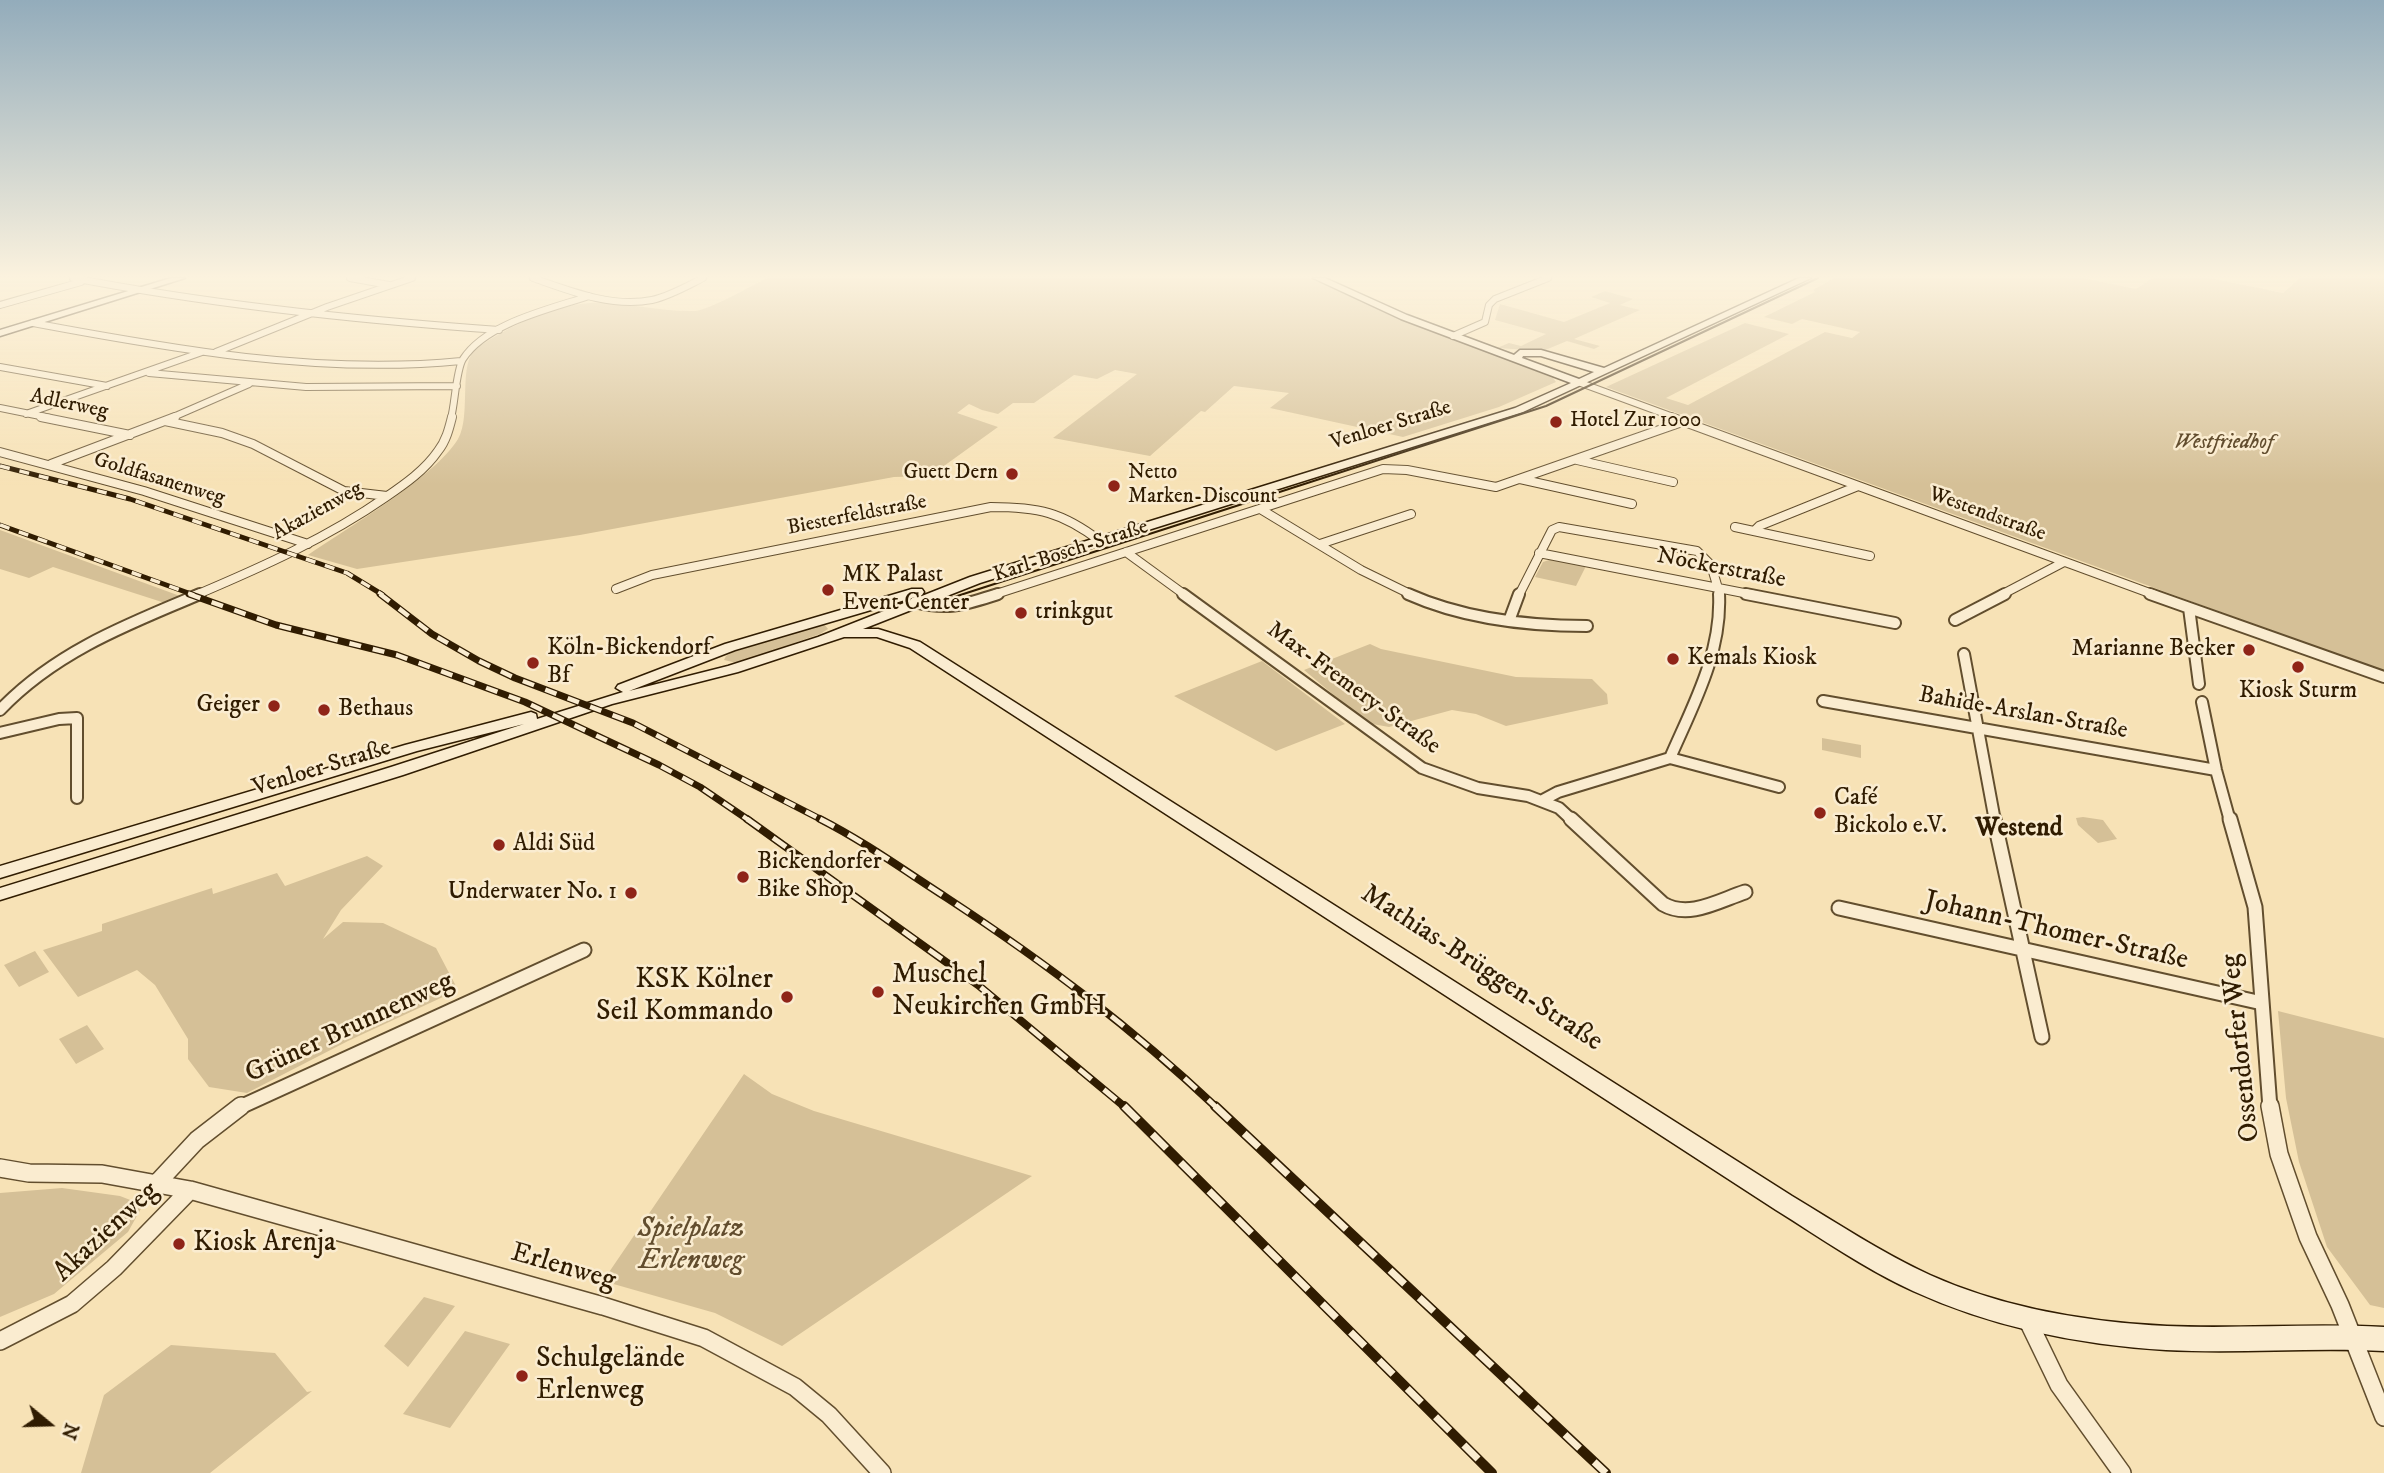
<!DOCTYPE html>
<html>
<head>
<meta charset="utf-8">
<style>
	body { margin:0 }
	#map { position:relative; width:2384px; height:1473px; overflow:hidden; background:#f7e2b6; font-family:"IM FELL DW Pica",serif }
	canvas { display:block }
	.north { position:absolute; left:14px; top:1389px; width:70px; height:70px; -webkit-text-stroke:5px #faecd0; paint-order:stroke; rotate:109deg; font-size:19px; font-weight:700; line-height:28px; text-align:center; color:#301c01 }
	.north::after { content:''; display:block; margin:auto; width:24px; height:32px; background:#301c01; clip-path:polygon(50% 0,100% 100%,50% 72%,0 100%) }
</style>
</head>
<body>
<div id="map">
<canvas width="2384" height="1473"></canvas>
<div class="north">N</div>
</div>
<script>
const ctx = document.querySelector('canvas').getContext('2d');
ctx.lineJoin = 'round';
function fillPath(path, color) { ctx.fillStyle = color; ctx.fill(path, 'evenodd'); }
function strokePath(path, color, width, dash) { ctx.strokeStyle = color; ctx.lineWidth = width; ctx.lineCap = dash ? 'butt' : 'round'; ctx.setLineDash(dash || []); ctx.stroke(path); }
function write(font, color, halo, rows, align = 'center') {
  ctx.font = font + ' "IM FELL DW Pica",serif'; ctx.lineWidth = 5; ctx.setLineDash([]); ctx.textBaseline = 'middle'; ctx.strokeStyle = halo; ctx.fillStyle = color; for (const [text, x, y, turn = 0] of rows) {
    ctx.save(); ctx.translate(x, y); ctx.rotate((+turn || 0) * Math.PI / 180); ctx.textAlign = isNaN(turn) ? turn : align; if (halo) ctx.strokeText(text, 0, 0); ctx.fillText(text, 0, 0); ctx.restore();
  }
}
const green = new Path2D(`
	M767 278H1310L1404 319 1553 378 1556 382 1499 407 1403 437 1270 408 1289 393 1234 386 1205 412 1201 411 1150 456 1053 438 1137 374 1115 370 1097 379 1074 375 1034 403H1013L998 414 982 410 969 404 957 413 998 427 930 476 894 477 580 535 357 569 308 555C346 529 436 476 458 439 472 415 457 362 477 348 510 325 563 300 605 303 634 304 665 312 695 311 709 310 751 286 767 278Z
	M1834 278H2083L2136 289 2153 278H2209L2283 293 2300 278H2384V672L1606 387 1745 323 1789 334 1666 398 1688 405 1825 332 1852 338 1860 332 1802 319 1792 324 1764 317 1815 292 1813 290Z
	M1605 291 1633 299 1620 305 1640 310 1574 339 1600 346 1594 349 1567 341 1543 351 1497 348 1509 343 1521 346 1546 334 1495 320 1500 304 1564 322 1610 303 1591 297Z
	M0 530 180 596 165 603 53 567 29 578 0 569Z
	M1552 559 1586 566 1576 586 1535 577 1543 562Z
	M824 624 828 629 820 634 737 663 724 660 726 656 733 652Z
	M1370 644 1381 649 1516 677 1592 679 1607 694 1608 704 1506 726 1476 714 1452 710 1389 727 1367 723 1304 670Z
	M1262 661 1345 724 1276 751 1174 696Z
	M1822 738 1861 745V758L1822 750Z
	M2083 817 2103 820 2117 839 2098 843 2078 825 2076 818Z
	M367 856 383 866 341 910 323 939 343 922 383 923 436 948 458 990 348 1041 247 1093 209 1087 188 1059V1039L155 985 137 970 78 997 43 950 102 931V924L212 888 213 894 277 873 285 886Z
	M35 951 49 972 19 987 4 965Z
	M2278 1011 2384 1038V1308L2370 1305 2327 1247 2299 1162 2286 1098Z
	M87 1025 104 1049 76 1064 59 1039Z
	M744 1074 772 1094 814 1111 1032 1176 782 1346 715 1313 603 1281Z
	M62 1188 120 1196 143 1205 128 1232 54 1294 0 1317V1193Z
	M424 1297 455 1306 408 1367 384 1346Z
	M465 1331 510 1344 450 1428 403 1414Z
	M171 1345 275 1353 307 1392 312 1391 210 1473H81L104 1395Z`);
const streetFar4 = new Path2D(`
	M73 278C214 305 356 320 499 330
	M350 278 389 285
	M533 278C570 291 612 308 652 300 670 296 687 286 703 278
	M0 305 81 282
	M33 323C172 349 319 375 461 361
	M1453 336 1485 322 1489 305 1495 299 1548 278
	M216 352 327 307 412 278
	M0 367 107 386
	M149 373 306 387 457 386
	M1578 382 1676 418
	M0 408 50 418
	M26 414 202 352
	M171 418 249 384
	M451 418C455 404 456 370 463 359 486 323 550 309 589 296`);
const streetFar3 = new Path2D(`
	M41 417 130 435
	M1671 417 2155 595
	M165 421 222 433 253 444 344 491 387 496
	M0 452 144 491 308 544
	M1577 460 1673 482
	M51 464 175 417
	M1520 479 1632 504
	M1262 510 1361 570 1412 595
	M1735 527 1870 556
	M1754 531 1759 526 1858 486
	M1320 544 1411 514
	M1126 552 1185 595
	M1539 553 1754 595
	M616 589 652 575 991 507C1038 507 1062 512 1100 541
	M196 595C262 567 327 538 386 497 405 484 425 470 438 451 446 441 449 429 452 417
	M993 595 1383 469 1407 470 1496 487 1685 421
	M1519 595 1552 530 1559 527 1697 551 1711 565 1720 595
	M2001 595 2064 562`);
const streetFar2 = new Path2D(`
	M1183 594 1422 768 1478 788 1528 796 1559 808 1573 821
	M1408 594C1464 619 1526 626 1587 626
	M1746 594 1895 623
	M2150 594 2384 677
	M915 602C949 611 966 604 998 594
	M2189 608 2199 684
	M1955 620 2005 594
	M1509 621 1519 594
	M1964 654 1995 821
	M1823 701 2216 770
	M2202 702 2216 770 2230 821
	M0 710C55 652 128 624 200 594
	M0 733 59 719 77 718V798
	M1670 758 1779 787
	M1543 800 1558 792 1670 758C1693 705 1722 653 1719 594`);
const streetFar1 = new Path2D(`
	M1571 819 1663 904C1689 919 1718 901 1745 892
	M1994 819 2042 1037
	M2230 819 2255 907 2270 1108
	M1839 908 2262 1003
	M238 1108 584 950`);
const street = new Path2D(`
	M2270 1106 2279 1154 2308 1237 2340 1305 2384 1417
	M0 1168 29 1173 102 1174 190 1190 603 1306 704 1338 795 1387 829 1415 882 1473
	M157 1183 197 1140 241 1106
	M2028 1321 2059 1385 2122 1473
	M0 1341 72 1304 114 1268 190 1190`);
const secondary = new Path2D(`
	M171 278H185L0 336V330Z
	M1313 278H1325L1407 315 1514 355 1520 350H1541L1604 368 1799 278H1811L1523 412 980 583 863 629H878L920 642 1792 1196C1837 1223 1882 1253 1930 1275 2003 1308 2087 1322 2167 1326 2239 1329 2312 1323 2384 1327V1351C2311 1347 2239 1354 2166 1350 2079 1345 1992 1327 1913 1291 1865 1269 1821 1238 1776 1210L910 648 877 637H844L738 672 612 704 403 775 0 900V888L391 767 524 724 417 751 0 878V866L405 745 531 712 536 714 537 719 623 692 616 688 618 685 725 644 912 589H922L924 592 922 595 735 650 629 691 728 666 818 637 970 577 1515 408 1571 383 1401 319ZM1523 356H1541L1594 372 1579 379 1522 358Z`);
const tram = new Path2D(`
	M951 598 1546 406 1818 278`);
const railFar3 = new Path2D(`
	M0 466 130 499 347 573 383 595
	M0 525 194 595`);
const railFar2 = new Path2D(`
	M189 594 276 625 397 655 525 702 659 765 700 787 750 821
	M380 594 432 634 479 661 515 678 633 723 824 821`);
const railFar1 = new Path2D(`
	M747 819 978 985 1126 1108
	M820 819C865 842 905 871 947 898 1046 963 1131 1027 1217 1108`);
const rail = new Path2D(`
	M1124 1106 1492 1473
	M1215 1106 1606 1473`);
const markers = [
	[1556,422,7,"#8f2418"],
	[1012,474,7,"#8f2418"],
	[1114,486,7,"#8f2418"],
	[828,590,7,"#8f2418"],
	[1021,613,7,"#8f2418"],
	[2249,650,7,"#8f2418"],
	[1673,659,7,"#8f2418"],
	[533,663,7,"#8f2418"],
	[2298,667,7,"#8f2418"],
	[274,706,7,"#8f2418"],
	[324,710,7,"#8f2418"],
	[1820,813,7,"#8f2418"],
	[499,845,7,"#8f2418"],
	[743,877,7,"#8f2418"],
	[631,893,7,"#8f2418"],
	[878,992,7,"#8f2418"],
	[787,997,7,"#8f2418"],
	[179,1244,7,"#8f2418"],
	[522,1376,7,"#8f2418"]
];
const farStreetnames = [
	["Adlerweg",69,405,12],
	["Venloer Straße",1391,426,-17],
	["Goldfasanenweg",159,480,17],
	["Akazienweg",318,512,-29],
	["Westendstraße",1987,515,20],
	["Biesterfeldstraße",857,516,-11],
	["Karl-Bosch-Straße",1071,552,-18]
];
const farPoinames = [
	["Hotel Zur 1000",1570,422],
	["Guett Dern",998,474,"right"],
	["Netto",1128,474],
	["Marken-Discount",1128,498]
];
const farParknames = [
	["Westfriedhof",2224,444]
];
const streetNames = [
	["Nöckerstraße",1721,569,11],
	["Max-Fremery-Straße",1353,689,36],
	["Bahide-Arslan-Straße",2023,714,10],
	["Venloer Straße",322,769,-17]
];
const poiNames = [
	["MK Palast",842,576],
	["Event Center",842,604],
	["trinkgut",1035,613],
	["Köln-Bickendorf",547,649],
	["Bf",547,677],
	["Marianne Becker",2235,650,"right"],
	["Kemals Kiosk",1687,659],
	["Kiosk Sturm",2298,692,"center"],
	["Geiger",260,706,"right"],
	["Bethaus",338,710],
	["Café",1834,799],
	["Bickolo e.V.",1834,827],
	["Aldi Süd",513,845],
	["Bickendorfer",757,863],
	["Bike Shop",757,891],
	["Underwater No. 1",617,893,"right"]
];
const neighbourhoodNames = [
	["Westend",2019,830]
];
const nearStreetnames = [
	["Johann-Thomer-Straße",2056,932,13],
	["Mathias-Brüggen-Straße",1481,969,33],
	["Grüner Brunnenweg",350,1029,-25],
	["Ossendorfer Weg",2242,1048,-96],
	["Akazienweg",107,1233,-43],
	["Erlenweg",563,1268,16]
];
const nearPoinames = [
	["Muschel",892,976],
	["Neukirchen GmbH",892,1008],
	["KSK Kölner",773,981,"right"],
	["Seil Kommando",773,1013,"right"],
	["Kiosk Arenja",193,1244],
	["Schulgelände",536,1360],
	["Erlenweg",536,1392]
];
const nearParknames = [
	["Spielplatz",691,1230],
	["Erlenweg",691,1262]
];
fillPath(green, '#d5c097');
strokePath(streetFar4, '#624e2e', 8);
strokePath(streetFar3, '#624e2e', 10);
strokePath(streetFar2, '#624e2e', 14);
strokePath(streetFar1, '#624e2e', 17);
strokePath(street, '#624e2e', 20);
strokePath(secondary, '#301c01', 3);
strokePath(streetFar4, '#faecd0', 6);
strokePath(streetFar3, '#faecd0', 8);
strokePath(streetFar2, '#faecd0', 10);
strokePath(streetFar1, '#faecd0', 13);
strokePath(street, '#faecd0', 17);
fillPath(secondary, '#faecd0');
strokePath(tram, '#301c01', 2);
strokePath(railFar3, '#301c01', 5);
strokePath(railFar2, '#301c01', 7);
strokePath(railFar1, '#301c01', 8);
strokePath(rail, '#301c01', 10);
strokePath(railFar3, '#faecd0', 3.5, [10]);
strokePath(railFar2, '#faecd0', 4.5, [12]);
strokePath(railFar1, '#faecd0', 5, [16]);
strokePath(rail, '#faecd0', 7, [20]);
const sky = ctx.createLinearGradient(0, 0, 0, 485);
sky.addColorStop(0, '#93acbb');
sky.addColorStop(0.57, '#fbf2de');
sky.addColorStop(1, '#fbf2de00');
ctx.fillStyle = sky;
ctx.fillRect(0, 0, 2384, 485);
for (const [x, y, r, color] of markers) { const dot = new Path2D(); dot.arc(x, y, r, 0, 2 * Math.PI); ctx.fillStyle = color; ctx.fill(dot); strokePath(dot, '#faecd0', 2.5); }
write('21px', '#301c01', '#faecd0', farStreetnames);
write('21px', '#301c01', '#faecd0', farPoinames, 'left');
write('italic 21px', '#624d2e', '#faecd0', farParknames);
write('24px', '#301c01', '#faecd0', streetNames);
write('24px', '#301c01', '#faecd0', poiNames, 'left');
write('bold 26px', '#301c01', '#faecd0', neighbourhoodNames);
write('28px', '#301c01', '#faecd0', nearStreetnames);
write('28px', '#301c01', '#faecd0', nearPoinames, 'left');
write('italic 28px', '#624d2e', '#faecd0', nearParknames);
</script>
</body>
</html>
